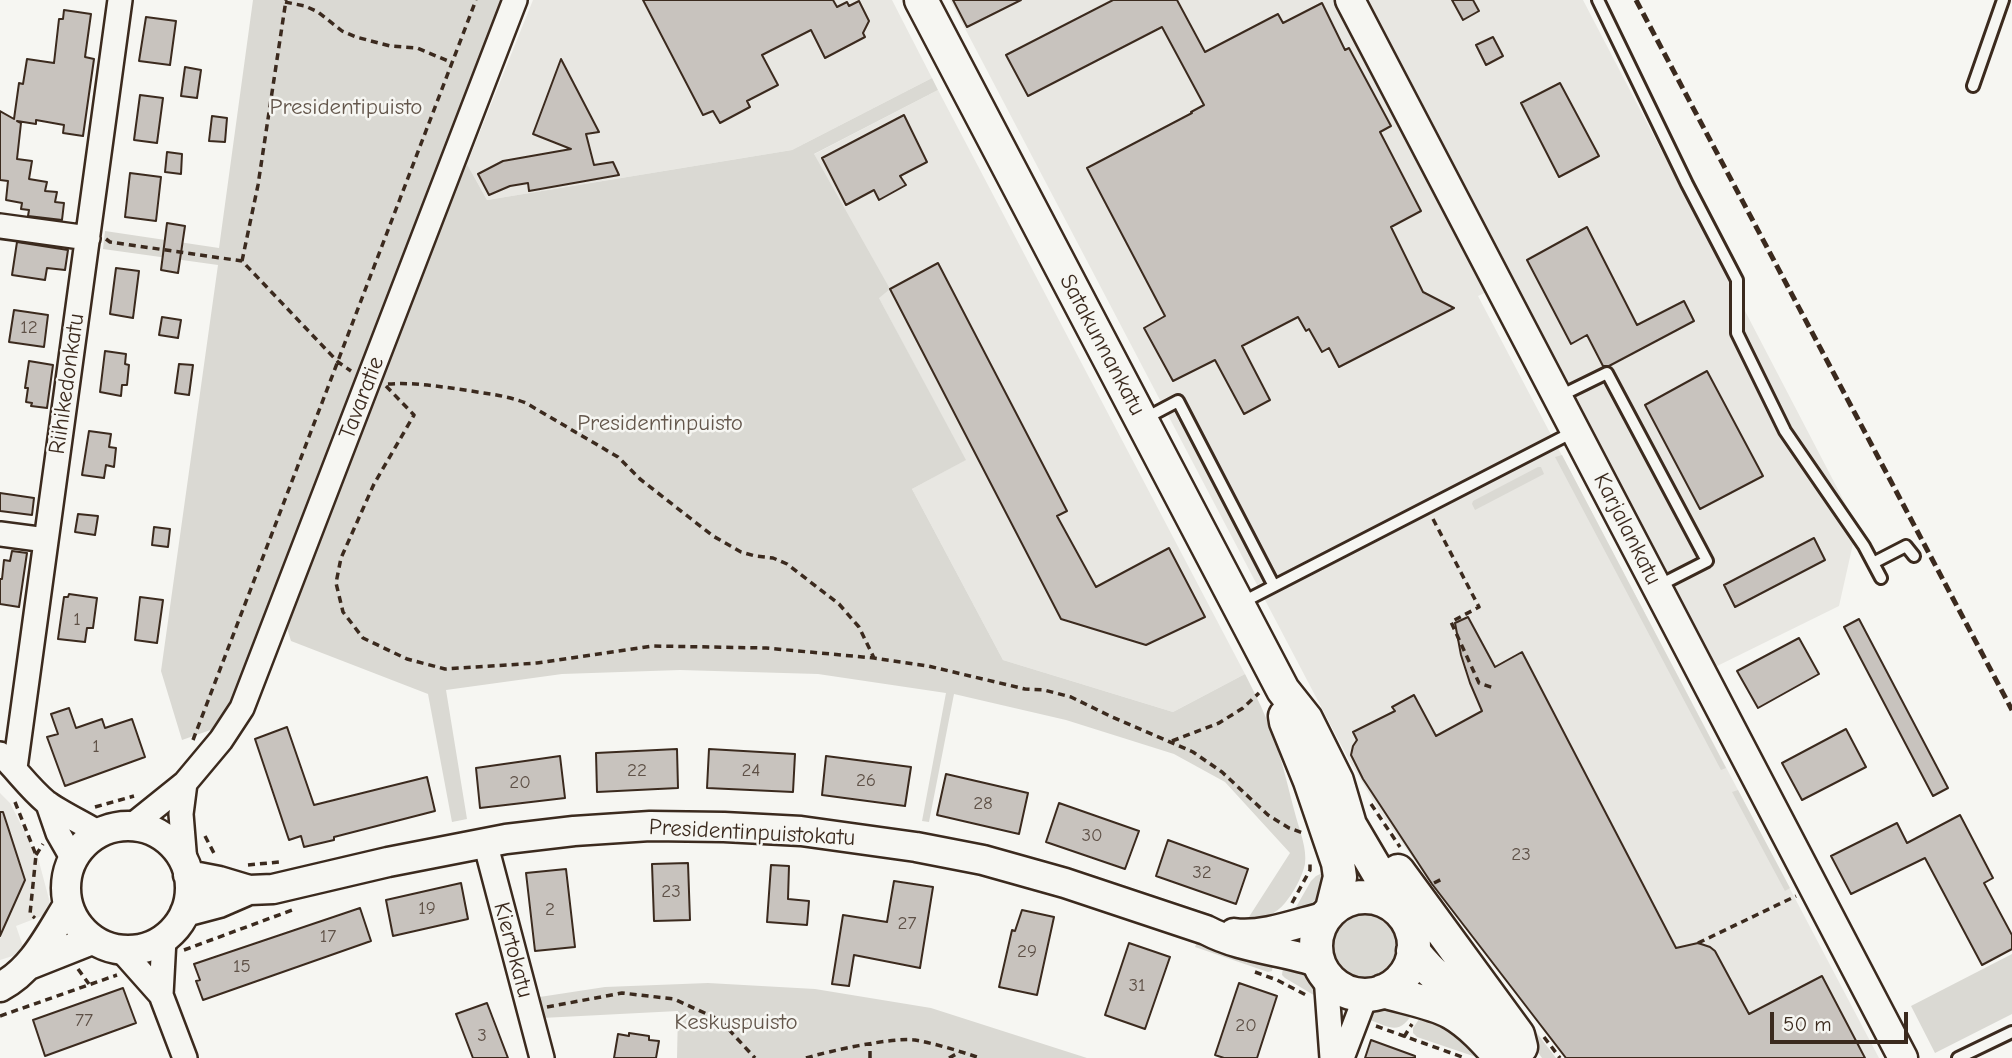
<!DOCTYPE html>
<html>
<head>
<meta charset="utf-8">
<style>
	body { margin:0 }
	#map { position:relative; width:2012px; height:1058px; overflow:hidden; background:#f6f6f2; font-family:"Comic Neue",sans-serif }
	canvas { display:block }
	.scale { position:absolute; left:1770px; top:1012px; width:138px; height:32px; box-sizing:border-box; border:4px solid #3b2a1e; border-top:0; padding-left:9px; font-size:21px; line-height:24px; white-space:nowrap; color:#3b2a1e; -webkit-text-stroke:5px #f6f6f2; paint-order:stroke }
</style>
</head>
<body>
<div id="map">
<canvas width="2012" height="1058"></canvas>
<div class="scale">50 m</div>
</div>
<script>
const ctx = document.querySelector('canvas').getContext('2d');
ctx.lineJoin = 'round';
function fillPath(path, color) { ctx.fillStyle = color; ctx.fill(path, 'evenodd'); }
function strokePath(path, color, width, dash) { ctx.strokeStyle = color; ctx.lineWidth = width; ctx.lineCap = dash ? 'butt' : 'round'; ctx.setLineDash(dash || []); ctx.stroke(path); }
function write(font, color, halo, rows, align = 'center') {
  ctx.font = font + ' "Comic Neue",sans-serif'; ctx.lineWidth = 5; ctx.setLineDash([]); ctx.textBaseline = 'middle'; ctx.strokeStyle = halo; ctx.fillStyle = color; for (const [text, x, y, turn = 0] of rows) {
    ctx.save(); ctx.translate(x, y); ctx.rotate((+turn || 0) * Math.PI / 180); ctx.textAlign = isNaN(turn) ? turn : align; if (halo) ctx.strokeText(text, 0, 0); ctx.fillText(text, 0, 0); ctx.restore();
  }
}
const built = new Path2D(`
	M533 0H892L932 78 792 150 487 200 467 164Z
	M950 0H1583L1857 526 1839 606 1709 670 1509 282 1478 296 1879 1058H1566L1435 889 1380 812 1349 760Z
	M938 90 1245 674 1173 712 1003 660 912 489 965 460 805 159Z
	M0 793 10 803 38 858 50 903 42 916 16 926 25 952 0 960Z`);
const green = new Path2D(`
	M253 0H501L222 726 182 740 161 671 218 265 103 249 105 231 219 248Z
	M932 78 938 90 814 154 890 289 879 298 966 460 912 489 1003 660 1173 712 1245 674C1252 688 1260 703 1266 718 1280 749 1287 784 1296 817 1300 831 1307 849 1305 864 1302 878 1293 893 1285 903 1276 914 1261 921 1247 920L1290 853 1225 782 1174 754 1066 720 954 694 929 822 922 821 946 693 818 674 680 670 562 674 446 690 467 819 452 822 428 694 291 641 287 628 436 237 467 164 487 200 792 150Z
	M1562 455 1726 768 1721 770 1555 457Z
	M1538 467H1541L1544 474 1475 510 1472 504 1473 501Z
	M1738 790 1790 888 1785 891 1732 792Z
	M1331 869C1320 900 1321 899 1292 914L1311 881 1316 876Z
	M1326 946a38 38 0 1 1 76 0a38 38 0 1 1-76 0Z
	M1198 939 1274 957 1272 971 1268 972 1195 947Z
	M2012 954V1014L1935 1053 1911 1006Z
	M1284 959 1307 973 1317 997 1285 978 1282 975Z
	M1473 961 1483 963 1556 1058H1542Z
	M708 983 815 989 931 1008 1087 1058H677L678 1011 542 1018 533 998 605 987Z
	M1388 1008H1417C1398 1036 1395 1029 1367 1019L1374 1013Z
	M1426 1009 1479 1054V1058L1417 1037 1413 1033V1028Z`);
const building = new Path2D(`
	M643 0H833L837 7 847 2 849 6 859 1 869 21 863 33 865 37 825 58 811 30 762 55 778 85 747 101 750 107 720 123 713 111 703 115Z
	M953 0H1021L967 27Z
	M1113 0H1177L1205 52 1278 14 1283 23 1322 3 1345 50 1349 48 1391 126 1380 132 1421 211 1391 227 1423 292 1454 308 1339 367 1329 348 1322 352 1309 329 1306 331 1298 317 1242 346 1270 400 1244 414 1215 360 1173 381 1144 328 1165 316 1087 168 1192 113 1191 112 1204 105 1162 27 1028 96 1006 55Z
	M1452 0H1473L1479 11 1463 20Z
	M64 10 91 14 85 57 94 59 83 136 63 133 64 125 36 120V124L17 121 21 123 17 159 32 161 29 179 47 182 45 191 57 192 55 202 64 203 62 220 28 216 29 210 21 209 22 203 6 200 8 181 0 180V111L14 119 19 83 23 84 27 59 54 63 59 19H63Z
	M146 17 176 21 170 65 139 61Z
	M1493 37 1503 56 1486 65 1476 45Z
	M561 59 599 132 586 134 594 165 613 162 619 175 529 191 528 183 510 186 489 195 478 174 503 161 571 149 533 134Z
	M185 67 201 70 197 98 181 96Z
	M1560 83 1599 156 1559 177 1521 103Z
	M140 95 163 98 157 143 134 140Z
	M904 115 927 162 900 176 906 185 879 200 874 190 846 205 822 158Z
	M212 116 227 118 225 142 209 141Z
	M167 152 182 154 181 174 165 172Z
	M130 173 161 177 156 221 125 217Z
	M167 223 185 226 178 273 161 270Z
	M1587 227 1637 325 1684 301 1694 321 1609 366H1603L1587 335 1571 344 1527 260Z
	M17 242 68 250 65 270 47 268 45 280 12 275Z
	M938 263 1067 511 1057 516 1096 587 1169 548 1205 617 1146 645 1061 619 890 289Z
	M116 268 139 271 133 318 110 314Z
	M14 310 48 315 44 347 9 342Z
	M162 317 181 320 178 338 159 335Z
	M105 351 126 354 125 364 129 365 127 385H122L121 396 100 392Z
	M29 361 53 365 47 408 31 406 32 403 26 402 28 388H25Z
	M179 364 193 365 189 395 175 393Z
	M1707 371 1763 476 1700 509 1645 405Z
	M89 431 111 434 109 447 116 448 114 467 106 465 104 478 82 475Z
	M0 493 34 498 32 515 0 511Z
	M78 514 98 516 95 535 75 532Z
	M154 527 170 529 168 547 152 545Z
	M1814 538 1825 560 1735 607 1724 585Z
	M12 551 27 553 19 607 0 604V579H2L4 560 10 561Z
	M69 594 97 598 93 628H87L85 642 58 639 64 597H68Z
	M140 597 163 600 157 643 135 640Z
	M1468 617 1495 667 1522 652 1676 948 1698 943 1710 947 1715 951 1749 1014 1822 976 1865 1058H1566L1432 884 1363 779 1351 755 1353 746 1357 740 1353 732 1395 711 1392 707 1414 695 1436 736 1482 711 1470 683 1461 655 1455 623Z
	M1859 619 1948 788 1933 796 1844 627Z
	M1799 638 1819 674 1758 708 1737 671Z
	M69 708 76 728 102 719 105 728 132 719 145 757 65 786 47 737 58 734 51 714Z
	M287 727 314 805 427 777 435 811 334 837V840L304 847 301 836 289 840 255 739Z
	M1846 729 1866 767 1802 800 1782 763Z
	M677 749 678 788 597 792 596 753Z
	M709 749 795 754 793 792 707 788Z
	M560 756 565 798 480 808 476 768Z
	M826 756 911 767 905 806 822 795Z
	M946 774 1028 793 1019 834 937 815Z
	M1059 803 1139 831 1125 869 1046 842Z
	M0 812H3L25 880 0 936Z
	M1960 815 1993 878 1984 883 2012 935V949L1982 965 1925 858 1851 894 1831 856 1897 823 1907 843Z
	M1168 840 1248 869 1236 904 1156 876Z
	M688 863 690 920 654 921 652 864Z
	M771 865 789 866 788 899 809 901 807 925 767 922Z
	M566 869 575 947 535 951 526 873Z
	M894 881 933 887 920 968 854 955 849 986 832 984 843 915 887 922Z
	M461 883 468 919 393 936 386 900Z
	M360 908 371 941 203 1000 196 981 200 980 194 964Z
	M1022 910 1054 917 1037 995 999 987 1012 930 1015 931Z
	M1129 943 1170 957 1145 1029 1105 1015Z
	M1239 983 1277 996 1257 1058H1224L1215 1055Z
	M123 988 136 1023 45 1056 33 1020Z
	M487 1003 508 1058H473L456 1014Z
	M629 1033 649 1036V1040L659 1041 656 1058H614L618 1034 629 1036Z
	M1371 1040 1415 1056V1058H1365Z`);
const path = new Path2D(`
	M285 2 305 6 318 12 342 31 356 37 390 46 417 48 453 63
	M106 239 110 242 242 261 338 362 351 371
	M242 261 258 185 286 0
	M388 384C416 382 443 387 471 391 490 394 508 396 526 403L618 457 640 479 713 536 741 552 755 556 773 558 787 564 839 604 859 627 874 658
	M386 386 414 415 374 484 341 558 336 583 343 612 363 638 407 659 445 669 537 663 653 646 766 648 874 658 928 666 1025 689 1044 690 1071 697 1110 716 1193 752 1222 772 1268 815 1289 828 1303 833
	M1433 519 1479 607 1451 622 1479 683 1494 688
	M193 740 476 0
	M1172 741 1219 723 1243 708 1259 693
	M15 802 36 855 30 914 35 918
	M1371 804 1400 847
	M95 807 134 796
	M205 836 216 857
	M36 855 43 844
	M248 865 279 862
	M1434 883 1442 879
	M1292 903 1310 870V863
	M1698 943 1796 896
	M184 950 295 909
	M78 969 89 984
	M1255 972 1277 980 1308 996
	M547 1007 622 993 674 999 720 1020 755 1058
	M0 1016 117 975
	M1376 1026 1465 1058
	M1404 1037 1412 1024
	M1544 1037 1560 1058
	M806 1058C829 1051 893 1037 915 1040 937 1044 959 1051 980 1058
	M870 1058V1044
	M949 1058 960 1052`);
const service = new Path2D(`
	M1598 0 1687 184 1737 280V333L1785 431 1864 546 1881 578
	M1973 86 2003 0
	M1558 397 1607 373 1707 561 1658 586
	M1144 419 1178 401 1274 586
	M1873 563 1906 546 1914 556
	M1241 603 1575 431
	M1958 1058 2012 1032`);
const minor = new Path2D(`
	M0 226 88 238
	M0 534 46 540
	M0 754C16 769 29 788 46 802 61 813 83 823 99 833
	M15 768 120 0
	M185 783 181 814 185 863
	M48 804 58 833 74 861
	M134 824 185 783 221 740 242 708 515 0
	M485 842 542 1058
	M121 950 161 995 185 1058
	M1326 976 1332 1058
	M161 995 164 939
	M1342 1058 1366 995`);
const tertiary = new Path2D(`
	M1350 0 1903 1058
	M66 888a62 62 0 1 1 124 0a62 62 0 1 1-124 0Z
	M188 875 219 881 249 890 273 889 388 862 506 839 574 831 650 826 724 827 801 831 916 847 983 860 1065 883 1206 930C1242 949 1282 950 1320 963
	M185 912 219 903 249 890
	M1234 933C1263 937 1298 923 1327 916
	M29 965 92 940
	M0 987C33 970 49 935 68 905`);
const secondary = new Path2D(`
	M921 0 1283 690 1306 719 1337 781 1350 825 1403 915
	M1285 716 1286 722 1310 781 1338 863 1340 877 1332 909
	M1398 871 1518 1035 1521 1047
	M1316 946a49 49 0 1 1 98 0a49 49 0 1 1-98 0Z
	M1413 951C1422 962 1430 972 1441 980 1457 994 1477 1003 1492 1018
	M1383 991C1402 997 1436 1003 1452 1013 1471 1024 1486 1041 1501 1058`);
const rail = new Path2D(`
	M1636 0 2012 710`);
const numberNames = [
	["12",29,328],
	["1",77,620],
	["1",96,747],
	["22",637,771],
	["24",751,771],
	["26",866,781],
	["20",520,783],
	["28",983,804],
	["30",1092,836],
	["23",1521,855],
	["32",1202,873],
	["23",671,892],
	["19",427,909],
	["2",550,910],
	["27",907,924],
	["17",328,937],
	["29",1027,952],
	["15",242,967],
	["31",1137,986],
	["77",84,1021],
	["20",1246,1026],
	["3",482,1036]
];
const parkNames = [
	["Presidentipuisto",346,107],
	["Presidentinpuisto",660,423],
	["Keskuspuisto",736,1022]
];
const streetNames = [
	["Satakunnankatu",1102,345,62],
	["Riihikedonkatu",67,384,-82],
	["Tavaratie",362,398,-69],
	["Karjalankatu",1627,529,63],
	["Presidentinpuistokatu",752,833,3],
	["Kiertokatu",513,950,75]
];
fillPath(built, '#e8e7e2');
fillPath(green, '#dad9d3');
fillPath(building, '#c8c3be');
strokePath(building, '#3b2a1e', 2);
strokePath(service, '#3b2a1e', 16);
strokePath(minor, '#3b2a1e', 28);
strokePath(tertiary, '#3b2a1e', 33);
strokePath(secondary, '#3b2a1e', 37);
strokePath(path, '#3b2a1e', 3.5, [7, 5]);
strokePath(service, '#f6f6f2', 10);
strokePath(minor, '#f6f6f2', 23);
strokePath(tertiary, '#f6f6f2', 28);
strokePath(secondary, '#f6f6f2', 32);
strokePath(rail, '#3b2a1e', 5, [10, 5]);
write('19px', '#5e5046', null, numberNames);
write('23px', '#63564b', '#f6f6f2', parkNames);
write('23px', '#3b2a1e', '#f6f6f2', streetNames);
</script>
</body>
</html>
